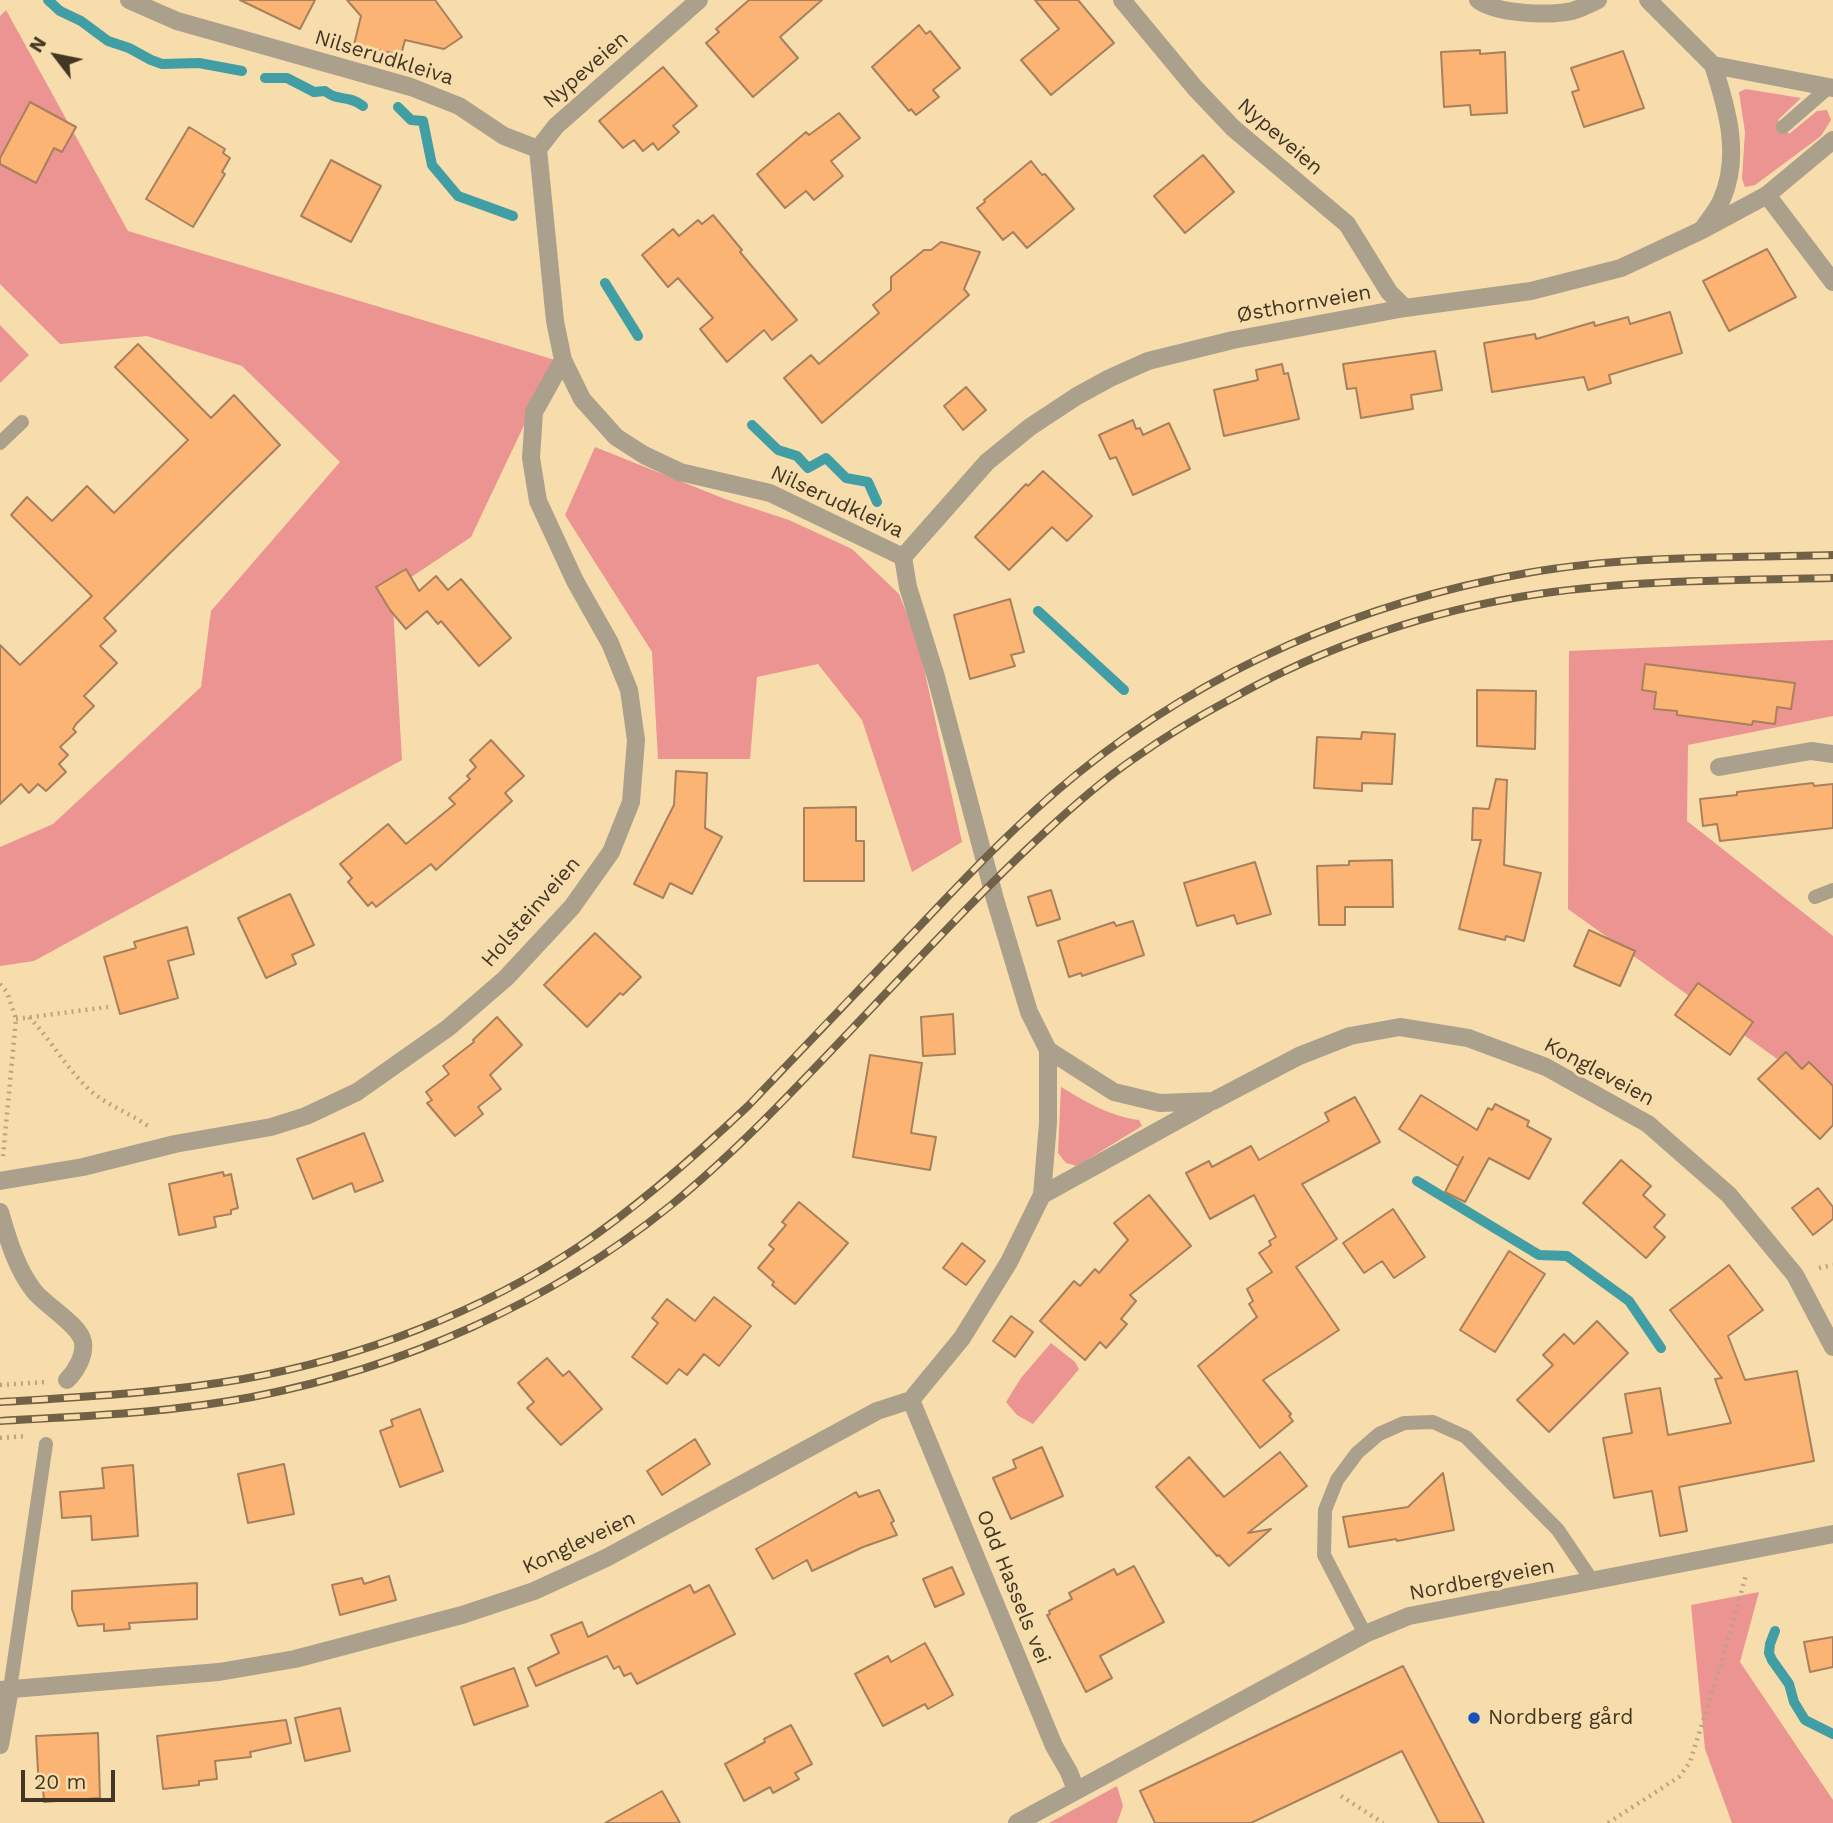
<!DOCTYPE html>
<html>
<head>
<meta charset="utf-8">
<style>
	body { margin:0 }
	#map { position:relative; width:1833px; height:1823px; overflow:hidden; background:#f7dcac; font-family:"Work Sans",sans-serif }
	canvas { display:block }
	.north { position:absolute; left:21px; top:21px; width:70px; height:70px; -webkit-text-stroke:5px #f7dcac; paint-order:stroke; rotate:302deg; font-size:19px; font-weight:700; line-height:28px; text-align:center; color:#423724 }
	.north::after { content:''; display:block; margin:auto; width:24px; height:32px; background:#423724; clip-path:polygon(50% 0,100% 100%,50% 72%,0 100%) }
	.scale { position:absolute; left:21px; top:1770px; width:94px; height:32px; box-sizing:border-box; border:4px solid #423724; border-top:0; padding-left:9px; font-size:21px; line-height:24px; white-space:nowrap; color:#423724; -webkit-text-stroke:5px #f7dcac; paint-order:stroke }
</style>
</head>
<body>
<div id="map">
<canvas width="1833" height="1823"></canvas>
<div class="north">N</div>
<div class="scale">20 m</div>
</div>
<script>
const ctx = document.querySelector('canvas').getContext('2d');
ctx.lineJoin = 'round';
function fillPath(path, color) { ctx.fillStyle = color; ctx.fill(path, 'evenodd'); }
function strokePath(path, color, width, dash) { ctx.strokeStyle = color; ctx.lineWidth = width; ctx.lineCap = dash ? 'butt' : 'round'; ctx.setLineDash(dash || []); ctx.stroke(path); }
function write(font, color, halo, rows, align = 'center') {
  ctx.font = font + ' "Work Sans",sans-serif'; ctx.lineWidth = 6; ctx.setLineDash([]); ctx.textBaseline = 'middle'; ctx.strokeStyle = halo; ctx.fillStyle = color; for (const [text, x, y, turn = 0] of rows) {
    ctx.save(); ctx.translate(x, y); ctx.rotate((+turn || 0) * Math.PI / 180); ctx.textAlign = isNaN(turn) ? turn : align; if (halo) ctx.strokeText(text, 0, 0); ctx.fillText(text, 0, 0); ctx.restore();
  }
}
const green = new Path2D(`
	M6 10 128 231 555 360 471 537 392 590 402 760 34 961 0 966V847L53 824 201 687 211 611 340 462 242 366 147 336 60 344 0 284V16Z
	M1746 89 1801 98 1778 120 1789 134 1817 111 1827 110 1831 120 1821 136 1755 185 1745 187 1742 179 1745 132 1739 92Z
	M0 325 29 355 0 383Z
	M595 447 725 499 789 520 852 549 899 594 918 641 962 842 912 872 862 720 818 664 757 677 750 759H658L652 652 565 515Z
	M1833 640V716L1688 745 1687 821 1833 936V1099L1568 909 1569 651Z
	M1061 1087C1086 1102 1109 1116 1139 1120L1142 1126 1077 1166 1066 1163 1058 1153Z
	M1051 1343 1075 1362 1079 1369 1033 1424 1017 1415 1006 1402 1021 1378Z
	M1759 1592 1740 1662 1833 1800V1823H1732L1705 1749 1691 1605Z
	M1117 1786 1123 1806 1117 1823H1049Z`);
const stream = new Path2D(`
	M48 0 60 11 81 21 108 41 129 48 151 60 162 64 199 63 242 71
	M265 78H287L314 92 325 91C338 102 347 94 363 106
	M398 107 411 120 423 121 432 165 458 196 513 216
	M605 283 638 336
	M752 425 778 450 797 456 808 468 826 458 846 478 868 482 877 502
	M1038 611 1124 690
	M1417 1181 1539 1255 1567 1256 1629 1301 1661 1348
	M1775 1631 1770 1644 1769 1653 1772 1660 1789 1684 1794 1702 1805 1720 1833 1734`);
const building = new Path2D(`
	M240 0H315L300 29Z
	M347 0H435L462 37 444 49 405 40 401 55 354 45 361 16Z
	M749 0H822L780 37 798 58 753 97 706 43 719 32 716 29Z
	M1035 0H1078L1114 43 1051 95 1021 60 1059 29Z
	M919 25 926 34 930 31 960 68 933 90 939 97 916 115 911 109 909 111 872 67Z
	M1480 50V54L1505 52 1507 113 1471 115 1470 105 1444 107 1441 52Z
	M1623 51 1644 108 1584 127 1572 92 1579 90 1571 68Z
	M663 67 697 106 673 126 679 132 658 150 653 143 643 151 634 140 623 148 599 121Z
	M30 102 76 127 62 152 54 148 36 183 0 164V158Z
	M839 113 860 138 831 161 843 176 814 200 806 191 785 208 757 174 806 132 809 135Z
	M189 127 225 149 223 153 230 158 222 172 225 174 193 227 146 199Z
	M1203 155 1234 192 1185 233 1154 196Z
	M331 160 381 186 351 242 301 216Z
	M1031 161 1042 175 1045 174 1074 209 1027 248 1013 232 1003 240 977 208 985 202 984 200Z
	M713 215 742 250 740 252 797 320 772 340 764 330 727 362 700 329 713 318 678 278 668 287 642 255 673 229 679 236 698 220 702 224Z
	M941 242 980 252 964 289 969 295 822 423 784 378 811 355 819 364 879 313 873 305 891 290V277L924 250H931Z
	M1767 249 1796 297 1729 331 1703 281Z
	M1670 312 1682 353 1609 375 1611 383 1588 390 1584 377 1492 392 1484 343 1535 334 1536 339 1594 322 1595 326 1628 317 1630 324Z
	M138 344 211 418 234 395 280 445 104 618 116 631 100 646 117 663 84 696 94 706 76 724 73 729 76 732 60 747 68 755 59 764 66 772 46 791 38 784 29 793 21 784 0 804V645L20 665 92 596 11 515 27 497 52 521 87 486 114 513 188 440 115 367Z
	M1435 351 1442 390 1411 395 1413 409 1361 418 1356 388 1347 389 1343 364Z
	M1282 364 1284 374 1288 373 1299 419 1224 436 1214 390 1258 380 1256 370Z
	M966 387 986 410 963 430 944 406Z
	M1133 420 1136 429 1140 428 1143 435 1169 423 1190 469 1133 495 1116 457 1110 459 1099 435Z
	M1043 471 1092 516 1067 541 1052 527 1009 570 975 537 1026 484 1028 486Z
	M406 569 419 591 436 576 448 590 461 579 511 638 479 666 441 621 438 624 427 611 406 629 390 610 376 587Z
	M1010 599 1024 652 1011 655 1015 666 970 679 954 615Z
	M1645 664 1795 683 1791 709 1777 707 1775 724 1753 721 1752 725 1677 715V711L1654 709 1656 692 1642 690Z
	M1477 690 1536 691 1535 749 1477 746Z
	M1362 732 1395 734 1392 784 1362 783V791L1314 788 1317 737 1361 739Z
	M491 740 524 776 505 793 512 801 436 870 431 864 376 907 372 902 368 906 348 882 352 878 340 864 388 824 406 844 455 804 449 798 470 779 467 776 476 767 470 760Z
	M676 771 707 773 705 828 722 837 692 894 670 883 663 898 634 884 674 805Z
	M1496 779 1507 780 1504 865 1541 873 1524 941 1506 936 1505 940 1459 929 1481 840H1472L1473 808 1489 809Z
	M1813 783 1814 786 1833 784V828L1720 841 1717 824 1703 826 1700 799 1737 795V792Z
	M856 807V841H864V881H804V808Z
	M1392 860 1393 907H1345V925H1319L1317 866 1349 865V861Z
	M1255 862 1271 914 1237 924 1234 915 1197 926 1184 883Z
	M1051 890 1060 919 1037 926 1028 897Z
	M290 894 314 945 292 955 296 964 266 978 238 918Z
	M1133 921 1144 955 1082 976 1081 973 1069 977 1058 941 1114 922 1116 926Z
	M187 927 194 954 168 961 178 998 120 1014 104 957 136 948 134 942Z
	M1589 930 1635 951 1620 986 1574 966Z
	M595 933 641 977 623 995 620 993 587 1027 544 985Z
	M1698 983 1753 1022 1730 1055 1675 1015Z
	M953 1014 955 1054 923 1056 921 1017Z
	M497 1017 522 1045 490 1075 501 1089 478 1107 483 1114 455 1136 427 1103 432 1100 426 1092 449 1074 443 1066 474 1042 473 1040Z
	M1786 1052 1802 1069 1809 1062 1833 1086V1125L1820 1139 1758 1079Z
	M870 1055 922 1063 911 1133 936 1137 930 1170 853 1157Z
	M1421 1095 1477 1130 1488 1108 1492 1110 1495 1104 1529 1121 1527 1126 1551 1139 1529 1179 1489 1158 1465 1202 1445 1192 1463 1157 1458 1166 1399 1129Z
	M1355 1097 1380 1142 1302 1184 1337 1239 1296 1267 1339 1330 1263 1380 1291 1414 1289 1416 1293 1421 1260 1448 1198 1366 1257 1317 1249 1304 1253 1301 1247 1289 1272 1272 1259 1253 1271 1245 1269 1241 1276 1237 1254 1195 1210 1219 1186 1173 1209 1161 1212 1167 1251 1146 1259 1160 1329 1121 1325 1113Z
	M364 1133 383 1181 355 1192 352 1183 313 1199 297 1159Z
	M1621 1160 1651 1186 1643 1195 1665 1215 1654 1227 1665 1237 1646 1258 1583 1203Z
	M223 1172 224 1176 231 1174 238 1208 231 1210V1214L214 1217 216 1227 179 1235 169 1184Z
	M1818 1188 1833 1207V1219L1813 1235 1792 1208Z
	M1149 1195 1191 1246 1130 1295 1136 1301 1121 1319 1127 1324 1106 1348 1100 1342 1085 1360 1040 1321 1074 1281 1080 1286 1095 1269 1099 1273 1128 1240 1114 1223Z
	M799 1202 848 1243 795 1304 772 1285 774 1282 758 1268 774 1249 769 1245 786 1225 782 1222Z
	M1393 1209 1425 1257 1394 1278 1382 1261 1364 1273 1343 1243Z
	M962 1243 985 1261 966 1285 943 1268Z
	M1509 1251 1545 1274 1495 1352 1460 1330Z
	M1729 1265 1763 1310 1728 1336 1745 1380 1797 1371 1814 1461 1679 1487 1687 1531 1660 1536 1652 1491 1614 1498 1603 1438 1632 1433 1625 1394 1660 1388 1668 1435 1731 1423 1715 1379 1722 1378 1670 1310Z
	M714 1297 751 1326 719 1366 704 1354 687 1375 679 1369 667 1384 632 1357 658 1323 652 1318 667 1299 695 1321Z
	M1011 1316 1033 1332 1015 1357 993 1341Z
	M1597 1321 1628 1353 1549 1432 1517 1400 1553 1365 1543 1355 1564 1334 1574 1344Z
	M547 1358 563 1376 569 1371 602 1409 561 1445 527 1408 534 1402 518 1383Z
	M420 1409 443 1471 400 1487 380 1431 393 1426 391 1420Z
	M695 1439 710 1464 662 1495 647 1471Z
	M1042 1447 1063 1496 1011 1519 993 1478 1016 1468 1013 1460Z
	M1280 1452 1307 1486 1248 1533 1271 1529 1229 1566 1219 1555 1217 1556 1156 1487 1189 1457 1224 1497Z
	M284 1464 294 1514 248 1523 238 1474Z
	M133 1465 138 1536 92 1540 91 1516 62 1518 60 1492 104 1488 102 1468Z
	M1443 1473 1454 1530 1397 1541 1396 1539 1349 1547 1343 1517 1408 1507Z
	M879 1490 894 1521 891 1523 897 1535 863 1547 812 1571 807 1560 773 1579 756 1549 856 1492 859 1497Z
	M1134 1566 1164 1622 1100 1656 1112 1678 1086 1692 1047 1615 1050 1614 1049 1611 1072 1599 1069 1593 1114 1569 1117 1575Z
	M952 1567 964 1594 935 1607 923 1579Z
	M389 1576 396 1600 340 1615 332 1585 362 1578 364 1584Z
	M197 1583V1619L129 1623 130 1629 104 1631V1624L78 1626 72 1609V1591Z
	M690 1585 694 1593 709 1585 735 1634 637 1684 631 1673 624 1676 619 1666 614 1669 607 1656 536 1686 528 1668 559 1653 551 1635 582 1622 588 1637Z
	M1833 1637V1667L1810 1672 1804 1642Z
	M925 1643 953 1695 928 1709 925 1704 883 1726 855 1674 888 1656 891 1662Z
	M1403 1666 1484 1823H1439L1402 1751 1251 1823H1155L1140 1791Z
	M514 1668 528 1706 474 1725 461 1687Z
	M340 1708 350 1751 305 1761 295 1718Z
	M286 1720 291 1743 250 1752 251 1757 215 1761 217 1779 199 1781V1785L163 1789 157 1736Z
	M791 1725 812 1764 795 1773 799 1779 773 1793 770 1787 744 1801 725 1764 765 1742 764 1739Z
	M98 1733 100 1798 44 1802 43 1788H39L36 1736Z
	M662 1791 680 1823H605Z`);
const path = new Path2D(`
	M0 984 7 992 16 1019 3 1156
	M29 1017C52 1041 67 1070 92 1092 109 1106 129 1113 148 1126
	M16 1019 108 1007
	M1819 1268 1833 1265
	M0 1385 45 1382
	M0 1438 27 1436
	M1341 1796 1383 1823
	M1608 1823 1679 1777 1690 1762 1723 1658 1746 1575`);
const service = new Path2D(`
	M1783 127 1828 88
	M0 443 22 422
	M1815 897 1833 890
	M1365 1634 1324 1555 1325 1510 1337 1480 1357 1453 1379 1434 1404 1423 1433 1422 1466 1437 1558 1530 1593 1582
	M10 1689 46 1444`);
const minor = new Path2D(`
	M129 0 177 21 411 87 459 106 504 136 538 149 555 321 563 360 582 399 616 437 644 455 680 472 770 493 903 557 908 587 936 677 995 899 1029 1012 1048 1050
	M1122 0 1195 88 1233 128 1347 224 1389 292 1405 308
	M1478 0C1496 14 1549 16 1572 11 1580 9 1590 4 1598 0
	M1648 0 1713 65 1833 88
	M538 149 556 126 699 0
	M1767 195 1833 282
	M1704 227C1710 218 1718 209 1722 199 1741 155 1727 108 1713 65
	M903 557 987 462 1030 427 1077 396 1110 378 1148 361 1233 340 1405 308 1531 291 1621 268 1702 230 1767 195 1833 140
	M1719 767 1811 751 1833 754
	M0 1181 83 1167 175 1144 271 1127 306 1116 357 1092 448 1028 506 978 572 907 611 852 631 802 636 740 629 690 610 643 575 581 538 501 531 458 534 412 563 360
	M1042 1195 1207 1104
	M0 1212C8 1239 16 1268 34 1291 46 1306 80 1325 83 1342 85 1356 76 1371 67 1380
	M911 1400 1054 1746 1069 1772 1076 1790
	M0 1690 219 1672 295 1659 462 1615 534 1591 606 1558 877 1411 911 1400 962 1338 1009 1262 1042 1195 1048 1123V1050L1114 1092 1160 1103 1213 1101 1299 1056 1350 1036 1400 1027 1468 1038 1546 1067 1648 1124 1729 1195 1795 1275 1833 1347
	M0 1745 10 1689`);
const tertiary = new Path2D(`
	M1017 1823 1365 1634 1409 1616 1833 1534`);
const rail = new Path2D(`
	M0 1402C81 1397 162 1393 243 1379 361 1358 481 1312 581 1245 641 1204 696 1155 748 1106 804 1047 860 988 916 930 967 876 1019 821 1077 774 1208 668 1362 602 1527 573 1627 555 1731 558 1833 555
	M0 1421C84 1416 169 1413 252 1397 402 1368 550 1303 670 1206 735 1153 793 1091 851 1030 914 964 976 896 1043 834 1071 808 1100 782 1132 760 1163 738 1197 717 1231 699 1325 646 1431 610 1538 594 1636 580 1735 580 1833 578`);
const markers = [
	[1474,1718,7,"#1950bc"]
];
const streetNames = [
	["Nilserudkleiva",384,58,17],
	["Nypeveien",586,70,-41],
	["Nypeveien",1280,137,41],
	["Østhornveien",1304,304,-10],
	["Nilserudkleiva",837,502,25],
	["Holsteinveien",531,912,-49],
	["Kongleveien",1599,1072,28],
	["Kongleveien",579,1543,-25],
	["Nordbergveien",1482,1580,-11],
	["Odd Hassels vei",1013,1587,68]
];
const poiNames = [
	["Nordberg gård",1488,1718]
];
fillPath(green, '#eb9491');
strokePath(stream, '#419ea4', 10);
fillPath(building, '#fbb474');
strokePath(building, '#a8805e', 2);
strokePath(path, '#bba57f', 4.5, [2, 5]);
strokePath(service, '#aba08c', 14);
strokePath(minor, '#aba08c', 18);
strokePath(tertiary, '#aba08c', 18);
strokePath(rail, '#716147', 8);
strokePath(rail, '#f7dcac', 5, [16]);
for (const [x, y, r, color] of markers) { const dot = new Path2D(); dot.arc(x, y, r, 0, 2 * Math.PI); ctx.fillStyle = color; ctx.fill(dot); strokePath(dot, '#f7dcac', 2.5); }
write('21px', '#423724', '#f7dcac', streetNames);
write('21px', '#423724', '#f7dcac', poiNames, 'left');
</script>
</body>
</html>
